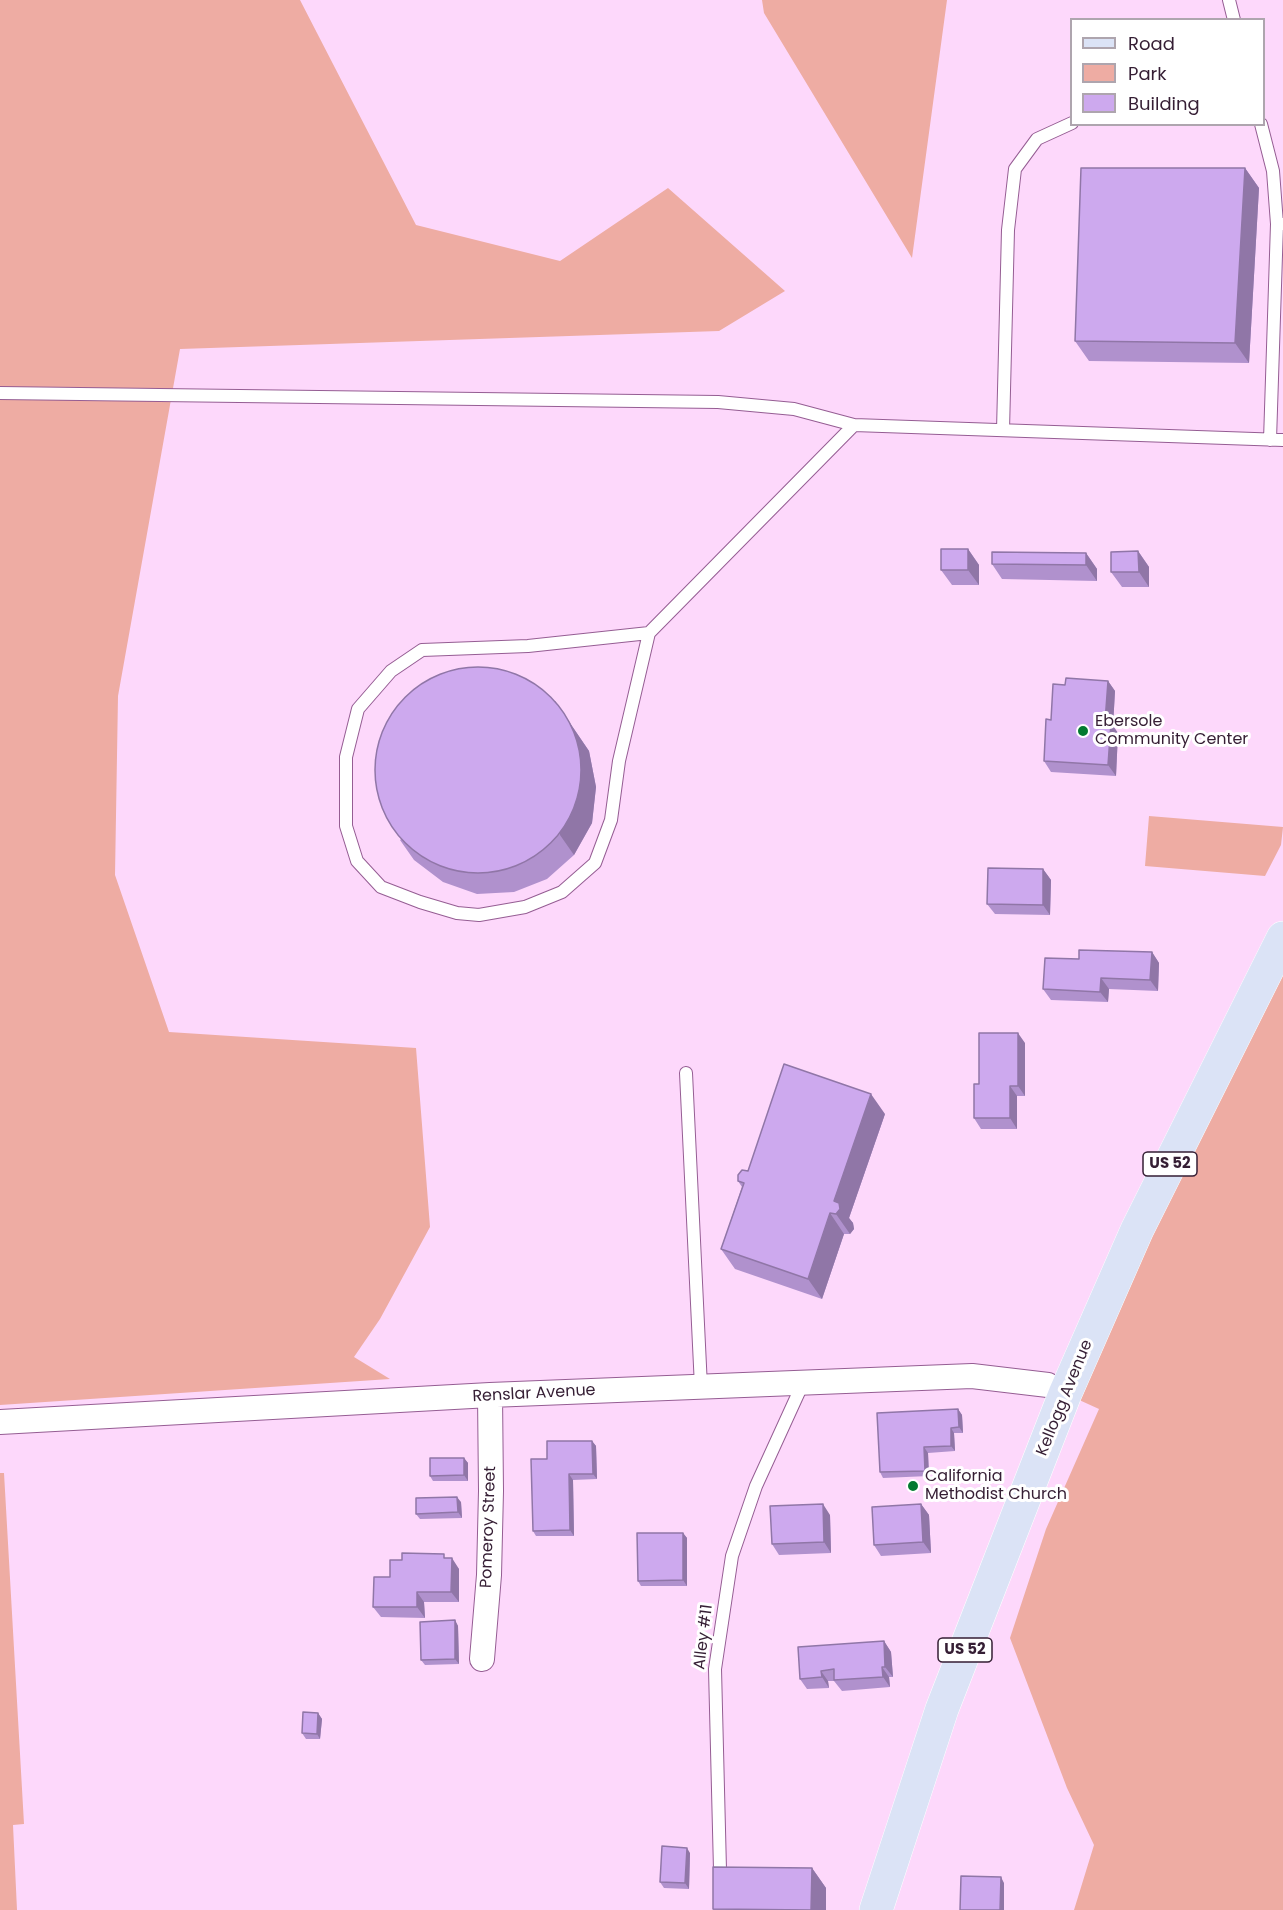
<!DOCTYPE html>
<html>
<head>
<meta charset="utf-8">
<style>
	body { margin:0 }
	#map { position:relative; width:1283px; height:1910px; overflow:hidden; background:#fdd8fb; font-family:Poppins,sans-serif }
	canvas { display:block }
	.legend { position:absolute; left:1070px; top:18px; width:195px; height:108px; box-sizing:border-box; background:#fff; border:2px solid #aea5ae; margin:0; padding:8px 10px; list-style:none; font-size:18px; color:#351e34 }
	.legend li { display:flex; align-items:center; gap:12px; height:30px }
	.legend b { width:30px; border:2px solid #aea5ae }
</style>
</head>
<body>
<div id="map">
<canvas width="1283" height="1910"></canvas>
<ul class="legend">
<li><b style="height:8px;background:#dbe3f6"></b>Road</li>
<li><b style="height:16px;background:#eeaca3"></b>Park</li>
<li><b style="height:16px;background:#cda9ee"></b>Building</li>
</ul>
</div>
<script>
const ctx = document.querySelector('canvas').getContext('2d');
ctx.lineJoin = 'round';
function fillPath(path, color) { ctx.fillStyle = color; ctx.fill(path, 'evenodd'); }
function strokePath(path, color, width, dash) { ctx.strokeStyle = color; ctx.lineWidth = width; ctx.lineCap = dash ? 'butt' : 'round'; ctx.setLineDash(dash || []); ctx.stroke(path); }
function write(font, color, halo, rows, align = 'center') {
  ctx.font = font + ' Poppins,sans-serif'; ctx.lineWidth = 6; ctx.setLineDash([]); ctx.textBaseline = 'middle'; ctx.strokeStyle = halo; ctx.fillStyle = color; for (const [text, x, y, turn = 0] of rows) {
    ctx.save(); ctx.translate(x, y); ctx.rotate((+turn || 0) * Math.PI / 180); ctx.textAlign = isNaN(turn) ? turn : align; if (halo) ctx.strokeText(text, 0, 0); ctx.fillText(text, 0, 0); ctx.restore();
  }
}
const green = new Path2D(`
	M0 0H300L416 225 560 261 668 188 785 291 719 331 180 349 118 696 115 875 169 1032 416 1048 430 1227 380 1319 354 1357 390 1379 0 1405Z
	M762 0H947L912 258 764 13Z
	M1149 816 1283 827 1281 845 1265 876 1145 866Z
	M1283 938V1910H1074L1094 1845 1067 1788 1010 1638 1046 1529 1099 1409 1066 1394Z
	M0 1473H4L24 1824 13 1825 17 1910H0Z`);
const service = new Path2D(`
	M1229 0 1234 20
	M1261 124 1273 171 1277 224
	M0 393 718 402 794 409 854 425 1283 440
	M1003 430 1008 230 1015 169 1037 139 1072 123
	M1270 440 1277 224H1283
	M649 633 619 761 611 820 595 863 562 892 525 907 479 915 457 913 420 902 381 887 357 861 346 826V757L358 709 391 671 422 650 528 646 649 633 854 425
	M686 1073 701 1387
	M721 1910 715 1669 732 1556 756 1486 803 1383`);
const minor = new Path2D(`
	M0 1422 490 1395 972 1376 1048 1385 1065 1394
	M482 1659 489 1575 491 1491 490 1395`);
const primary = new Path2D(`
	M876 1910 942 1709 1065 1394 1137 1230 1283 938`);
const wall = new Path2D(`
	M1245 168 1259 188 1249 363 1089 361 1075 341Z
	M968 549 979 565V585H952L941 570Z
	M1138 551 1149 567V587H1122L1111 572Z
	M1086 553 1097 569V581L1002 579 992 564Z
	M1108 681 1115 691 1113 726 1118 733 1116 776 1051 772 1044 761 1051 720 1065 685Z
	M555 701 589 751 596 787 592 823 574 855 547 879 514 892 477 894 443 882 414 860 400 840Z
	M1043 869 1051 880 1050 915 995 914 987 904Z
	M1152 952 1159 963 1158 991 1109 989 1108 1002 1051 1000 1043 989 1079 959Z
	M1025 1043V1096H1017V1129H981L974 1118 979 1084Z
	M885 1114 849 1218 853 1223 854 1229 850 1234H844L822 1299 735 1269 721 1249 742 1187 738 1181 748 1171Z
	M958 1409 962 1415 963 1433H954L955 1451 928 1453 929 1476 883 1478 880 1472Z
	M592 1441 596 1446 597 1479 573 1480 574 1536H536L533 1531 547 1459Z
	M464 1458 468 1463V1481H433L430 1476Z
	M461 1502 462 1518 420 1519 416 1514Z
	M921 1504 929 1515 931 1553 881 1556 874 1545Z
	M830 1515 831 1553 779 1555 772 1544Z
	M683 1533 687 1538V1586H641L638 1581Z
	M447 1558 459 1569V1602H424L425 1618 381 1617 373 1607 402 1560Z
	M455 1620 458 1626 459 1664 425 1665 421 1660Z
	M884 1641 891 1652 893 1677H889L890 1687 842 1691 834 1681H828L829 1688 807 1689 800 1679Z
	M318 1713 322 1719 320 1739H306L302 1733Z
	M690 1853 689 1889 664 1888 660 1882Z
	M812 1868 826 1888V1910H713V1909Z`);
const shadedWall = new Path2D(`
	M1245 168 1259 188 1249 363 1235 343Z
	M968 549 979 565V585L968 570Z
	M1138 551 1149 567V587L1139 572Z
	M1086 553 1097 569V581L1086 565Z
	M1108 681 1115 691 1113 726 1118 733 1116 776 1108 765 1105 722Z
	M555 701 589 751 596 787 592 823 574 855 560 835Z
	M1043 869 1051 880 1050 915 1043 905Z
	M1152 952 1159 963 1158 991 1150 980Z
	M1101 978 1109 989 1108 1002 1100 992Z
	M1018 1033 1025 1043V1096L1018 1086Z
	M1010 1086 1017 1096V1129L1010 1118Z
	M871 1094 885 1114 849 1218 853 1223 854 1229 850 1234 836 1214 834 1201Z
	M830 1213 844 1234 822 1299 808 1279Z
	M958 1409 962 1415 963 1433 959 1427Z
	M951 1428 954 1433 955 1451 951 1446Z
	M592 1441 596 1446 597 1479 593 1474Z
	M924 1447 928 1453 929 1476 925 1471Z
	M464 1458 468 1463V1481L464 1475Z
	M569 1474 573 1480 574 1536 570 1530Z
	M457 1497 461 1502 462 1518 458 1512Z
	M823 1504 830 1515 831 1553 824 1542Z
	M921 1504 929 1515 931 1553 923 1542Z
	M683 1533 687 1538V1586L683 1580Z
	M452 1558 459 1569V1602L451 1592Z
	M417 1592 424 1602 425 1618 417 1607Z
	M455 1620 458 1626 459 1664 455 1659Z
	M884 1641 891 1652 893 1677 885 1667Z
	M882 1667 889 1677 890 1687 883 1677Z
	M821 1671 828 1681 829 1688 822 1677Z
	M318 1713 322 1719 320 1739 317 1734Z
	M687 1848 690 1853 689 1889 685 1883Z
	M812 1868 826 1888V1910H811Z
	M1001 1877 1004 1883V1910H1000Z`);
const building = new Path2D(`
	M1081 168H1245L1235 343 1075 341Z
	M941 549H968V570H941Z
	M1138 551 1139 572H1111V552Z
	M992 552 1086 553V565L992 564Z
	M375 770a103 103 0 1 1 206 0a103 103 0 1 1-206 0Z
	M1066 678 1108 681 1105 722 1111 723 1108 765 1044 761 1046 719 1051 720 1053 684 1065 685Z
	M988 868 1043 869V905L987 904Z
	M1079 950 1152 952 1150 980 1101 978 1100 992 1043 989 1045 958 1079 959Z
	M979 1033H1018V1086H1010V1118H974V1084H979Z
	M784 1064 871 1094 834 1201 839 1203 840 1209 836 1214 830 1213 808 1279 721 1249 744 1183 738 1181V1175L742 1170 748 1171Z
	M958 1409 959 1427 951 1428V1446L924 1447 925 1471 880 1472 877 1413Z
	M547 1441H592L593 1474H569L570 1530 533 1531 531 1459H547Z
	M430 1458H464V1475L430 1476Z
	M457 1497 458 1512 416 1514V1498Z
	M823 1504 824 1542 772 1544 770 1506Z
	M921 1504 923 1542 874 1545 872 1507Z
	M637 1533H683V1580L638 1581Z
	M402 1553 444 1554V1558H452L451 1592H417V1607H373L374 1577H390V1560H402Z
	M455 1620V1659L421 1660 420 1622Z
	M884 1641 885 1667H882L883 1677 834 1680V1669L821 1671 822 1677 800 1679 798 1647Z
	M303 1712 318 1713 317 1734 302 1733Z
	M662 1846 687 1848 685 1883 660 1882Z
	M713 1867 812 1868 811 1910 713 1909Z
	M961 1876 1001 1877 1000 1910H960Z`);
const markers = [
	[1083,731,6,"#037a30"],
	[913,1486,6,"#037a30"]
];
const shields = [
	[1170,1164,54],
	[965,1650,54]
];
const shieldNames = [
	["US 52",1170,1164],
	["US 52",965,1650]
];
const poiNames = [
	["Ebersole",1095,722],
	["Community Center",1095,740],
	["California",925,1477],
	["Methodist Church",925,1495]
];
const streetNames = [
	["Renslar Avenue",534,1394,-3],
	["Kellogg Avenue",1065,1398,-68],
	["Pomeroy Street",489,1527,-88],
	["Alley #11",704,1637,-83]
];
fillPath(green, '#eeaca3');
strokePath(service, '#955d93', 14);
strokePath(minor, '#955d93', 26);
strokePath(primary, '#fff', 34);
strokePath(service, '#fff', 12);
strokePath(minor, '#fff', 24);
strokePath(primary, '#dbe3f6', 33);
fillPath(wall, '#b091cd');
fillPath(shadedWall, '#9076a7');
fillPath(building, '#cda9ee');
strokePath(building, '#9076a7', 1.5);
for (const [x, y, r, color] of markers) { const dot = new Path2D(); dot.arc(x, y, r, 0, 2 * Math.PI); ctx.fillStyle = color; ctx.fill(dot); strokePath(dot, '#fff', 2); }
for (const [x, y, w] of shields) { const box = new Path2D(); box.roundRect(x - w / 2, y - 12, w, 24, 4.5); ctx.fillStyle = '#fff'; ctx.fill(box); strokePath(box, '#351e34', 1.5); }
write('bold 15px', '#351e34', null, shieldNames);
write('16px', '#351e34', '#fff', poiNames, 'left');
write('16px', '#351e34', '#fff', streetNames);
</script>
</body>
</html>
